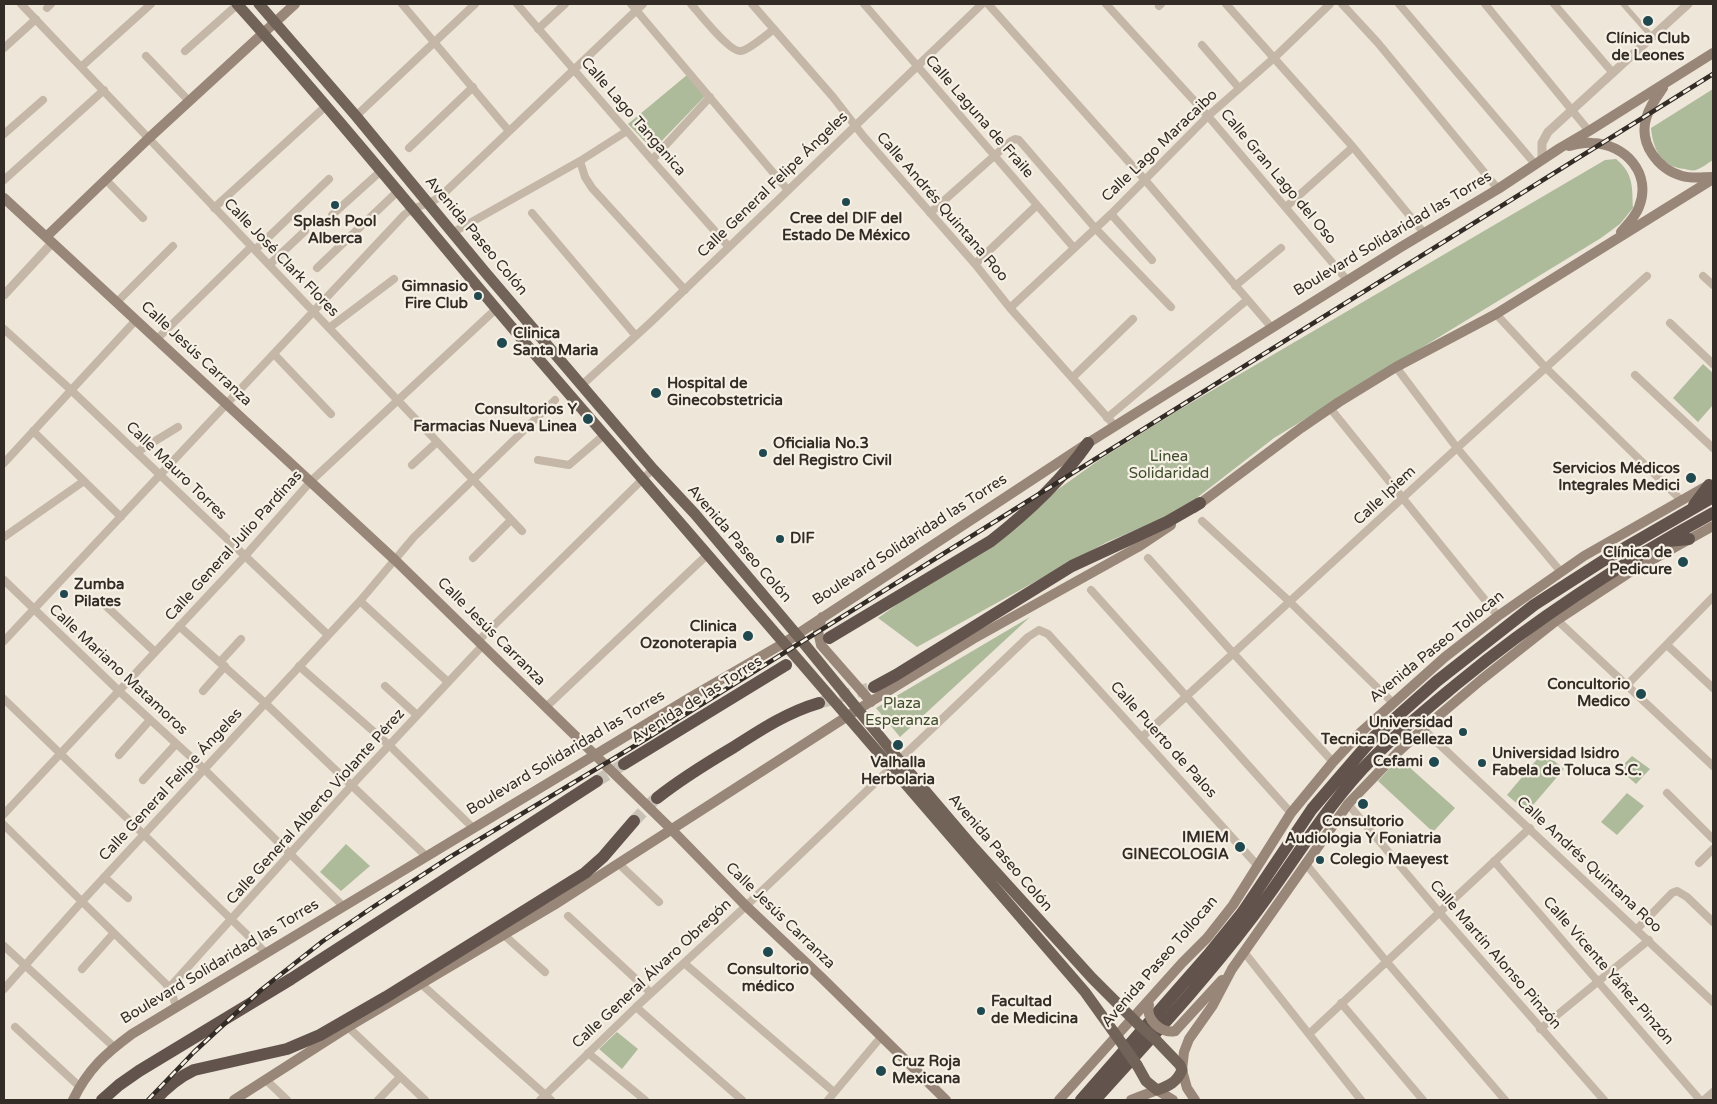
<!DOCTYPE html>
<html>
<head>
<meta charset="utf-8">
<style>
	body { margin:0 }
	#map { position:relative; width:1717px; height:1104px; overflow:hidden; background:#eee6d9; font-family:"Varela Round",sans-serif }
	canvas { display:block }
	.frame { position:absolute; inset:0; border:5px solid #322b26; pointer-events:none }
</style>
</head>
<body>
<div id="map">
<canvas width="1717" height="1104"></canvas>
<div class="frame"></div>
</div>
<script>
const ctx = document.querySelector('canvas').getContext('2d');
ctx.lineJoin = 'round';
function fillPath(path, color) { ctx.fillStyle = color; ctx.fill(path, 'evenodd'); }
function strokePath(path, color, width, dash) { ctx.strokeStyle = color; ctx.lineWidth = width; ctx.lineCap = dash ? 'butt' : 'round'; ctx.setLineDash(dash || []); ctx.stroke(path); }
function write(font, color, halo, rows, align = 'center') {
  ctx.font = font + ' "Varela Round",sans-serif'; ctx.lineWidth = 4.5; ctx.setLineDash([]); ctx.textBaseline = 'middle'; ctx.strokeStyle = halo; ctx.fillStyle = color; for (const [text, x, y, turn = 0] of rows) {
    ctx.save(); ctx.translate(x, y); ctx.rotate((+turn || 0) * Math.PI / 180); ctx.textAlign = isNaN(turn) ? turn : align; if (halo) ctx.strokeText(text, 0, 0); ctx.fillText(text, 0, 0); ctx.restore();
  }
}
const green = new Path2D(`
	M687 75 705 96 653 150 628 124Z
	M1713 89V160C1708 163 1702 168 1696 170 1693 171 1688 170 1685 169 1661 167 1653 149 1651 128Z
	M1616 159C1634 174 1632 187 1633 208L1620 224 1601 238 1274 438 1194 500 1155 522 1107 542 917 647 878 618 1099 460 1177 411 1605 160Z
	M1703 364 1713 373V405L1698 422 1673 398Z
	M1030 617 900 737 876 708Z
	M1543 752 1564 769 1527 812 1507 795Z
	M1632 756 1650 769 1636 784 1619 769Z
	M1399 758 1455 808 1433 832 1378 781Z
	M1627 793 1644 806 1617 835 1601 822Z
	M346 844 370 866 341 891 320 872Z
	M617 1032 638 1049 622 1069 599 1049Z`);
const trunkTunnel = new Path2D(`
	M822 702 874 687
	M597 781 624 764
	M634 821 656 798`);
const pedestrian = new Path2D(`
	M1623 4 1653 38`);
const minor = new Path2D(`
	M21 4 522 531
	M402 4 509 131
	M517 4 652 160 729 247
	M631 4 787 189
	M691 4C699 13 730 53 741 51 750 49 766 35 774 29
	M752 4 833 97 864 137 975 264 1010 308 1115 426
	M864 4 1074 248
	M988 4 1145 180 1272 328
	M1106 4 1208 116 1347 280
	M1226 4 1353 147 1424 233
	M1342 4 1378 43 1498 189
	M1399 4 1535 164
	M1485 4 1589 131
	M1554 4 1613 73
	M1159 6 1161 4
	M47 8 51 4
	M538 29 565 4
	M1202 45 1239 88
	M4 48 36 19
	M185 51 238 4
	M146 56 189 101
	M81 67 151 4
	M356 116 475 4
	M4 134 43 100
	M409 148 473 87
	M652 160 710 97
	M580 161 585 177 592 188 685 290
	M105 179 143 218
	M4 180 104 90
	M1286 207 1353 147
	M214 208 327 105
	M532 213 636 336
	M930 213 1011 141 1015 139 1019 140 1095 228 1171 307
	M1111 214 1152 260
	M332 215 382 170
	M452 233 580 161 627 131
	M255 250 329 179
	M975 264 1037 205
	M269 265 305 231
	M317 268 399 190
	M1703 276 1713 285
	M1235 286 1281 248
	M117 302 173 246
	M1010 308 1111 214 1208 116 1274 58 1330 4
	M1496 314 1546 368 1682 501
	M1670 323 1713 364
	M329 328 394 279
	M4 329 71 390 328 635
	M157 339 251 247
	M274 354 331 414
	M1396 367 1457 448 1561 572
	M1635 375 1713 448
	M1072 378 1133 319
	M582 385 650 323 982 4
	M1330 408 1498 616
	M1107 418 1247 300
	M33 431 121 517
	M137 452 178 427
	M538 460 569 465 604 435
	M4 463 136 320
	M412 465 437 442
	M1202 521 1290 602 1393 703
	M4 537 84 481
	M473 558 511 520
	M1148 558 1233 653 1333 762
	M4 580 119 691 204 769 343 906
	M1091 590 1291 813
	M360 601 448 682
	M106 606 155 652
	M1557 620 1713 766
	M179 626 265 703 426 856
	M479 640 653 469
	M4 641 404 215C414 205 428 206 441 196L643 4
	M1667 645 1713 688
	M220 662 241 639
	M299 666 389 745 473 828
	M1627 685 1713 597
	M385 686 417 715
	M203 691 225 666
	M4 699 266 953
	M546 707 707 555
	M1423 729 1713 1002
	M1142 737 1457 448 1647 276
	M119 755 150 720
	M143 780 176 744
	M1667 793 1713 839
	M1348 804 1439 912 1604 1100
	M4 814 245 556 311 481 496 309
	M4 825 166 984 172 993 176 1007
	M1494 861 1700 1100
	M1305 863 1386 961 1505 1100
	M1699 863 1713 849
	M619 864 659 902
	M104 877 128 898
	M568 916 651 993
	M1637 929 1672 893 1677 891 1687 897 1713 922
	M504 935 545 972
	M4 946 114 1047
	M1244 952 1361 1100
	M684 963 834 1092
	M82 969 114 933
	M420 983 551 1100
	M169 988 352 785 483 645
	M4 989 85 898 360 601 414 537 555 400
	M1341 1003 1423 1100
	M636 1007 742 1100
	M15 1027 80 1087
	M348 1027 425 1100
	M1540 1029 1649 940
	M1309 1034 1530 828
	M588 1053 645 1100
	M266 1080 287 1100
	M378 1100 400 1077
	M540 1100 636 1007 746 906 1028 637 1039 630 1048 634 1257 865
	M828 1100 881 1037
	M1704 1100 1713 1092`);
const tertiary = new Path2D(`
	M1542 160V143L1548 132 1688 4
	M4 295 52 243`);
const secondary = new Path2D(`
	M1663 88C1656 98 1649 107 1646 119 1639 144 1658 169 1682 176 1692 179 1703 177 1713 177
	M1569 146C1577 144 1584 142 1592 143 1626 144 1652 174 1639 207 1636 216 1627 225 1621 232
	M4 198 395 560 671 829 746 906 822 978 946 1100
	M46 237 149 138 295 4
	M1194 508 1301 428 1339 402 1396 367 1496 314 1713 179
	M822 617 818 631 821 645 871 702
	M1175 1031 1222 980
	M73 1100C88 1069 105 1054 132 1034L691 697 784 643 1088 443 1401 247 1498 189 1560 148 1589 131 1713 53
	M234 1100 348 1027 554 905 857 710 973 639 1138 547 1171 525
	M1059 1100 1182 963 1207 938 1233 905 1291 813 1333 762 1361 732 1445 657 1498 616 1584 556 1705 487
	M1131 1100 1157 1090 1173 1100
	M1195 1100 1187 1088 1182 1070 1184 1052 1189 1039 1213 1005 1232 969 1348 804 1399 751 1423 729 1481 680 1557 620 1627 574 1713 526`);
const primary = new Path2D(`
	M237 4C341 119 437 240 538 358 719 570 903 780 1085 992L1123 1045
	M259 4 356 116 485 272 653 469 695 514 797 635 899 760 974 848 1092 978 1138 1024
	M1137 1065 1146 1081 1157 1090C1169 1086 1177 1082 1182 1070L1180 1065 1156 1040`);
const trunk = new Path2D(`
	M1694 505 1709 485
	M1668 541 1689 539
	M829 638 991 541C1027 513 1062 480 1088 443
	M874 687 896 675 1072 566 1167 522 1200 503
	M624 764 786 665
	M657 798C681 779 707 763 734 747 762 729 788 712 819 703
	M102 1100 119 1085 139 1071 291 979 597 781
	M155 1100C166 1088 179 1077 194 1070L287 1049 320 1035 386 997 585 873 603 857 634 821
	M1081 1100 1208 955 1242 913 1312 809 1374 737 1437 681 1534 605 1609 557 1713 497
	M1095 1100C1147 1042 1201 985 1248 923 1291 868 1324 807 1373 758 1399 731 1429 707 1458 683 1537 618 1623 562 1713 513`);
const rail = new Path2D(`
	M148 1100 194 1052 261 990 323 941 373 907 450 857 646 739 1713 74`);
const secondaryBridge = new Path2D(`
	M1149 1005C1145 1019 1161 1034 1175 1031`);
const primaryBridge = new Path2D(`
	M1138 1024 1156 1040
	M1123 1045 1137 1065`);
const markers = [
	[1648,21,6,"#20484f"],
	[846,202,5,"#20484f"],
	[335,205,5,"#20484f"],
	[478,296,5,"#20484f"],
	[502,343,6,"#20484f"],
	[656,393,6,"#20484f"],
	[588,419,6,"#20484f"],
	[763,453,5,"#20484f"],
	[1691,478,6,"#20484f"],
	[780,539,5,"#20484f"],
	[1683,562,6,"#20484f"],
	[64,594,5,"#20484f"],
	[748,636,6,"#20484f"],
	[1641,694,6,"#20484f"],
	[1463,732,5,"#20484f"],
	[898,745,6,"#20484f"],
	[1434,762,6,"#20484f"],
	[1482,763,5,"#20484f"],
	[1363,804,6,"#20484f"],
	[1240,847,6,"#20484f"],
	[1320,860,5,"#20484f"],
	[768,952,6,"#20484f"],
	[981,1011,5,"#20484f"],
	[881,1071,6,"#20484f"]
];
const poiNames = [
	["Clínica Club",1648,39,"center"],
	["de Leones",1648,56,"center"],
	["Cree del DIF del",846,219,"center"],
	["Estado De México",846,236,"center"],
	["Splash Pool",335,222,"center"],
	["Alberca",335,239,"center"],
	["Gimnasio",468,287],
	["Fire Club",468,304],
	["Clinica",513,334,"left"],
	["Santa Maria",513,351,"left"],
	["Hospital de",667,384,"left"],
	["Ginecobstetricia",667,401,"left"],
	["Consultorios Y",577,410],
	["Farmacias Nueva Linea",577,427],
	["Oficialia No.3",773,444,"left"],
	["del Registro Civil",773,461,"left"],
	["Servicios Médicos",1680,469],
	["Integrales Medici",1680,486],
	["DIF",790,539,"left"],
	["Clínica de",1672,553],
	["Pedicure",1672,570],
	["Zumba",74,585,"left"],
	["Pilates",74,602,"left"],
	["Clinica",737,627],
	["Ozonoterapia",737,644],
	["Concultorio",1630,685],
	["Medico",1630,702],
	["Universidad",1453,723],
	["Tecnica De Belleza",1453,740],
	["Universidad Isidro",1492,754,"left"],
	["Fabela de Toluca S.C.",1492,771,"left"],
	["Cefami",1423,762],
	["Valhalla",898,763,"center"],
	["Herbolaria",898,780,"center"],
	["Consultorio",1363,822,"center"],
	["Audiologia Y Foniatria",1363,839,"center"],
	["IMIEM",1229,838],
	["GINECOLOGIA",1229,855],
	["Colegio Maeyest",1330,860,"left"],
	["Consultorio",768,970,"center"],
	["médico",768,987,"center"],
	["Facultad",991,1002,"left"],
	["de Medicina",991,1019,"left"],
	["Cruz Roja",892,1062,"left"],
	["Mexicana",892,1079,"left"]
];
const streetNames = [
	["Calle Lago Tanganica",633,117,49],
	["Calle Laguna de Fraile",979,117,49],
	["Calle Lago Maracaibo",1160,146,-44],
	["Calle Gran Lago del Oso",1278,177,50],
	["Calle General Felipe Ángeles",773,185,-44],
	["Calle Andrés Quintana Roo",942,207,49],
	["Boulevard Solidaridad las Torres",1393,234,-31],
	["Avenida Paseo Colón",476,236,50],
	["Calle José Clark Flores",281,258,46],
	["Calle Jesús Carranza",196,354,43],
	["Calle Mauro Torres",176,471,44],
	["Calle Ipiem",1385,496,-43],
	["Boulevard Solidaridad las Torres",910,540,-33],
	["Avenida Paseo Colón",739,544,49],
	["Calle General Julio Pardinas",234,546,-48],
	["Calle Jesús Carranza",491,632,45],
	["Avenida Paseo Tollocan",1437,647,-39],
	["Calle Mariano Matamoros",118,670,43],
	["Avenida de las Torres",697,700,-32],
	["Calle Puerto de Palos",1163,740,48],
	["Boulevard Solidaridad las Torres",566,753,-31],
	["Calle General Felipe Ángeles",171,785,-47],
	["Calle General Alberto Violante Pérez",316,807,-48],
	["Avenida Paseo Colón",1000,853,49],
	["Calle Andrés Quintana Roo",1589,865,43],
	["Calle Jesús Carranza",780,916,44],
	["Calle Martín Alonso Pinzón",1495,955,49],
	["Boulevard Solidaridad las Torres",220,962,-31],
	["Avenida Paseo Tollocan",1160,962,-49],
	["Calle Vicente Yáñez Pinzón",1608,971,49],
	["Calle General Álvaro Obregón",652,974,-43]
];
const parkNames = [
	["Linea",1169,457],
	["Solidaridad",1169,474],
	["Plaza",902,704],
	["Esperanza",902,721]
];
fillPath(green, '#aebb9b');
strokePath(trunkTunnel, '#c8c1b5', 12, [12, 6]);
strokePath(pedestrian, '#c5b7a7', 5.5);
strokePath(minor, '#c5b7a7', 8);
strokePath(tertiary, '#c5b7a7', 9);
strokePath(secondary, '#988678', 10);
strokePath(primary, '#726359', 11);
strokePath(trunk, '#62544c', 12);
strokePath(rail, '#322b26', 4.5);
strokePath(rail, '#f6f0e5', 2.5, [8]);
strokePath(secondaryBridge, '#988678', 10);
strokePath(primaryBridge, '#726359', 11);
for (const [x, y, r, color] of markers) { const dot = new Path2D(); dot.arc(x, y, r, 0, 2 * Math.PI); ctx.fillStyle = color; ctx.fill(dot); strokePath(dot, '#f6f0e5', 2); }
write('bold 15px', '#322b26', '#f6f0e5', poiNames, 'right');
write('15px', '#322b26', '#f6f0e5', streetNames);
write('15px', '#3f4d2d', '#f6f0e5', parkNames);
</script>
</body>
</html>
